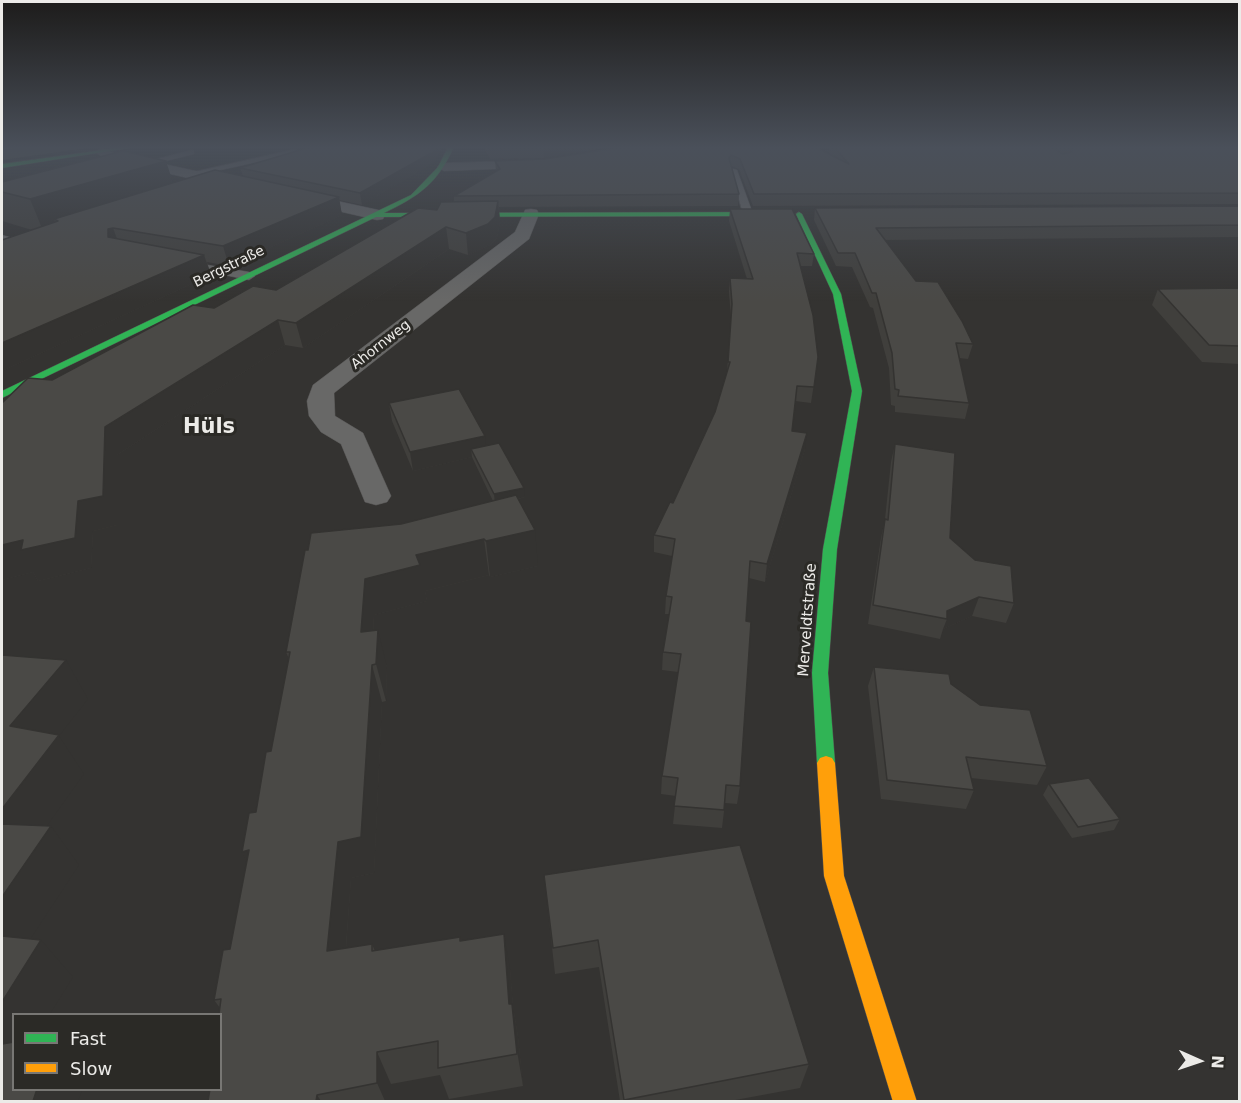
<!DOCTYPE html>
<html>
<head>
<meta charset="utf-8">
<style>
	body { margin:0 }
	#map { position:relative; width:1241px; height:1103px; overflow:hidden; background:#343331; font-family:"DejaVu Sans",sans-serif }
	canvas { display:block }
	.frame { position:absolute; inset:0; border:3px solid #ecebe8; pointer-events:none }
	.legend { position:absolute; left:12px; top:1013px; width:210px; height:78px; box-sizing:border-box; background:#2b2a26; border:2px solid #787774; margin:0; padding:8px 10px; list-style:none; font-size:18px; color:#ecebe8 }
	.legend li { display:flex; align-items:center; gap:12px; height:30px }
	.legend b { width:30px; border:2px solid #787774 }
	.north { position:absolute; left:1169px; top:1031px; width:60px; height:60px; -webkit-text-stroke:4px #2b2a26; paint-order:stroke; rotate:93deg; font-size:16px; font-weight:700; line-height:24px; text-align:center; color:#ecebe8 }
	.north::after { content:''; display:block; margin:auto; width:21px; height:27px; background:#ecebe8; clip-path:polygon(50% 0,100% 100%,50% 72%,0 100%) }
</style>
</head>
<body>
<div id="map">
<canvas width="1241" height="1103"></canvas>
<div class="frame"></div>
<ul class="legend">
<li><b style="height:8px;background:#30b455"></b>Fast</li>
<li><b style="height:8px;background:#ff9f0a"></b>Slow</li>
</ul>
<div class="north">N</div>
</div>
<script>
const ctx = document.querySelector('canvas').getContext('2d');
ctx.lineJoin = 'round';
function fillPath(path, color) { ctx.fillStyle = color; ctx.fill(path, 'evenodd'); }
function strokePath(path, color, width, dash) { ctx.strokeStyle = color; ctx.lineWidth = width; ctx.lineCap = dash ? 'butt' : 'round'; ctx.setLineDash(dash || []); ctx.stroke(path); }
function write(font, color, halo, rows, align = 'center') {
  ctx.font = font + ' "DejaVu Sans",sans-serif'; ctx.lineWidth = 6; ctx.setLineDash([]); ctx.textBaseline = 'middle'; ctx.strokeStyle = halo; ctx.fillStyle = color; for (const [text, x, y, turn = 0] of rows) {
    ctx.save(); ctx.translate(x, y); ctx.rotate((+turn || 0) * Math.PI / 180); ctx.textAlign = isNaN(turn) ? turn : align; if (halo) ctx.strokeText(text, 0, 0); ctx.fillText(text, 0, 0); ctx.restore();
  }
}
const green = new Path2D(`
	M2 147H96L2 160Z`);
const stream = new Path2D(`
	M8 147H17L2 150V148Z`);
const lane = new Path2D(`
	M295 149 299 151 298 153 189 177 185 174Z
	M191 150H194V154L142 167 138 164Z
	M730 168 737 170 753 214 752 216 743 214Z
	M2 235 26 242 27 244 22 247 2 241Z
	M184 261 249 272 255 276 249 280 180 266 178 264Z`);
const street = new Path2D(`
	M102 148 114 153 246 182 248 185 240 190 105 159 95 152Z
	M541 160 548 164 546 167 444 171 437 167 444 163Z
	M296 192 383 211 385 215 383 219 377 220 290 200 288 197Z
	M531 209 537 210 539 214 529 239 334 393 335 416 363 433 391 496 387 502 376 505 365 502 341 444 321 432 309 416 307 401 313 385 515 232 525 210Z`);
const fast = new Path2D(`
	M123 147H136L2 168V164Z
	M448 147H454C437 184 419 196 384 213L773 212 776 214 773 216 376 217 2 398V391L411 195 438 167Z
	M799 212 802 214 841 294 862 391 837 549 828 673 835 763 832 768 826 770 820 768 817 763 812 673 823 549 852 391 833 294 796 214Z`);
const slow = new Path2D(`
	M826 756 832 758 835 763 844 876 917 1102H893L824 876 817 763 820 758Z`);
const wall = new Path2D(`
	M310 147H443L434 162 362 205 339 200 342 215 229 266 207 262 211 275 2 371V240L32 230 2 221V182L173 183 243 176 240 168Z
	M483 147H611L544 158 490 159Z
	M624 147 831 155 828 152 829 147H1239V204L753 206 739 169 731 166 739 194 738 206 499 207 500 222 497 238 490 245 468 255 449 249 303 348 285 345 117 455V525L93 531 91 568 38 581 33 572 2 580V403L52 380 214 308 276 290 454 202V196L496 171 495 161 544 159Z
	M1239 206V237L885 240 916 281 973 344 968 359 959 358 969 403 965 419 895 412V406L891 405 889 368 873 308 870 307 852 267 836 266 814 220 815 208Z
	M730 209 814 254 812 266H800L818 357 811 403 795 401 792 431 805 449 765 582 749 578 746 621 740 786 737 804 725 803 722 828 673 824 676 796 661 794 662 776 678 672 662 670 663 652 669 614H665L666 596 672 556 654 552V535L673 503 715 412 727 372 731 318 729 292 730 278 747 279 729 221Z
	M1239 288V364L1202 362 1152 305 1158 289Z
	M389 403 486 446 525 497 518 499 538 566 490 577 489 575 425 591 427 601 374 615 373 631 387 667 386 701 382 702 374 873 351 878 346 948 372 944 375 951 460 937 461 941 510 969 513 1006 518 1037 523 1086 449 1099 440 1075 391 1084V1101H208L220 1089V1008L214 1000 230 949 247 861 242 852 256 812 271 751 289 659 286 652 308 550 401 524 493 501 472 457 413 471 392 421Z
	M895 444 950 538 1014 603 1006 623 972 616 943 629 940 639 868 624 881 538 885 519 891 462Z
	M874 667 951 684 1047 766 1037 785 971 778 974 790 966 809 881 799 868 686Z
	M1049 784 1120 819 1114 830 1072 838 1043 795Z
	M547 902 809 1064 800 1088 730 1101H620L599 967 555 974Z`);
const shadedWall = new Path2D(`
	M436 147H443L434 162 362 205 360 193Z
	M543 147H611L544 158Z
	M166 161 176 192 54 219 57 229 44 233 30 199Z
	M339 197 342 215 229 266 223 246Z
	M498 201 500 222 497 238 490 245 468 255 466 233Z
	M446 227 449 249 303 348 296 323Z
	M113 228 120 247 108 237V229Z
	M204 255 211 275 2 371V343Z
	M278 320 285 345 117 455V525L93 531 91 568 38 581 33 572 2 580V545L78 501 105 427Z
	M807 433 805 449 765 582 767 564Z
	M485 436 487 454 471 449 472 457 413 471 410 452Z
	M524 488 525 497 495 504 494 494Z
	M535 530 538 566 490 577 486 541Z
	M484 539 489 575 425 591 427 601 374 615 370 669 361 632 365 579 416 555Z
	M979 597 972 616 943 629 947 619V611Z
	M378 630 387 667 386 701 376 664Z
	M66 660 88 699 59 736 84 774 21 862 2 837V809L10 726Z
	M372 665 382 702 374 873 351 878 343 986 327 951 338 842Z
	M51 826 79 865 10 970 2 961V897Z
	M249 850 260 888 242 852Z
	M504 934 510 969 513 1006 518 1037 523 1086 509 1004Z
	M41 940 73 977 50 1014H14V1076L2 1074V1002Z
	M377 1052 391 1084V1101H385L377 1083Z
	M37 1089H80L82 1091 78 1101H33Z
	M317 1095 321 1101H316Z`);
const building = new Path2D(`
	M310 147H436L433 152 360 193 240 168Z
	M488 147H547L489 149Z
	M624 147H815L849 164 834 147H1052L1062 154 1072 152V149L1069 147H1239V193L754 194 740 159 731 155 729 158 739 194 454 196 500 169 495 161 544 159Z
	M123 151 166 161 30 199 2 192V182Z
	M215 170 339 197 223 246 113 228 108 229V237L204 255 2 343V240L58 221 54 219Z
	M498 201 495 217 488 224 466 233 446 227 296 323 278 320 105 427 103 496 78 501 75 538 21 550 23 540 2 545V403L28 378 52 380 193 305 214 308 253 286 276 290 418 208 437 210 441 202Z
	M1239 206V225L876 228 916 281 938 282 962 321 973 344 956 343 969 403 898 396 899 390 895 389 892 353 876 293H872L855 253H838L815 208Z
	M730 209H792L814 254 797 253 813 315 818 357 814 387 797 386 792 431 807 433 767 564 750 561 746 621 751 622 740 786 726 785 724 810 674 806 678 778 662 776 681 654 663 652 672 597 666 596 675 539 654 535 670 502 673 503 715 412 730 362H728L732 304 730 278 753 279Z
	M1239 288V346L1209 345 1158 289Z
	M459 389 485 436 410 452 389 403Z
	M499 443 524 488 494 494 471 449Z
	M895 444 955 453 950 538 975 560 1011 566 1014 603 979 597 947 611V619L873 605 885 519 888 520Z
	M516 495 535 530 486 541 484 539 416 555 420 565 365 579 361 632 378 630 376 664 372 665 361 837 338 842 327 951 372 944V951L460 937V941L504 934 509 1004H512L517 1054 438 1068V1041L377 1052V1083L317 1095 316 1101H208L210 1089H220V1014H219L221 999 214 1000 223 950 230 949 249 850 242 852 249 813 256 812 266 752 271 751 290 652H286L305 550H308L311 533 401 524Z
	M2 655 66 660 10 726 59 735 2 809Z
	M874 667 949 674 951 684 980 705 1030 710 1047 766 966 757 974 790 887 780Z
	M1089 778 1120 819 1078 827 1049 784Z
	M2 824 51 826 2 897Z
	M740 845 809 1064 624 1100 598 940 553 948 544 875Z
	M2 936 41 940 2 1002Z
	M14 1042V1089H37L33 1101H2V1044Z`);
const farStreetnames = [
	["Bergstraße",229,267,-26],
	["Ahornweg",381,345,-38]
];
const streetNames = [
	["Merveldtstraße",808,620,-86]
];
const districtNames = [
	["Hüls",209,428]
];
fillPath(green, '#4a5342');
fillPath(stream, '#717f9b');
strokePath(lane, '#51504f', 1);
strokePath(street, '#51504f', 1);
strokePath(fast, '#51504f', 1);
strokePath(slow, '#51504f', 1);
fillPath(lane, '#686867');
fillPath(street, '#686867');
fillPath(fast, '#30b455');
fillPath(slow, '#ff9f0a');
fillPath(wall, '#403f3c');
fillPath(shadedWall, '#343331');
fillPath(building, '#4a4946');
strokePath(building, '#343331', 1.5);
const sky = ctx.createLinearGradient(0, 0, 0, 301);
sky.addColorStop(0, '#1d1c1b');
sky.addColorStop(0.49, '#4a505a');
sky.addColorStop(1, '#4a505a00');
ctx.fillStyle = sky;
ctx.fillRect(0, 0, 1241, 301);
write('14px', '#ecebe8', '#2b2a26', farStreetnames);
write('15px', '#ecebe8', '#2b2a26', streetNames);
write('bold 21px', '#ecebe8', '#2b2a26', districtNames);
</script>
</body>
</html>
